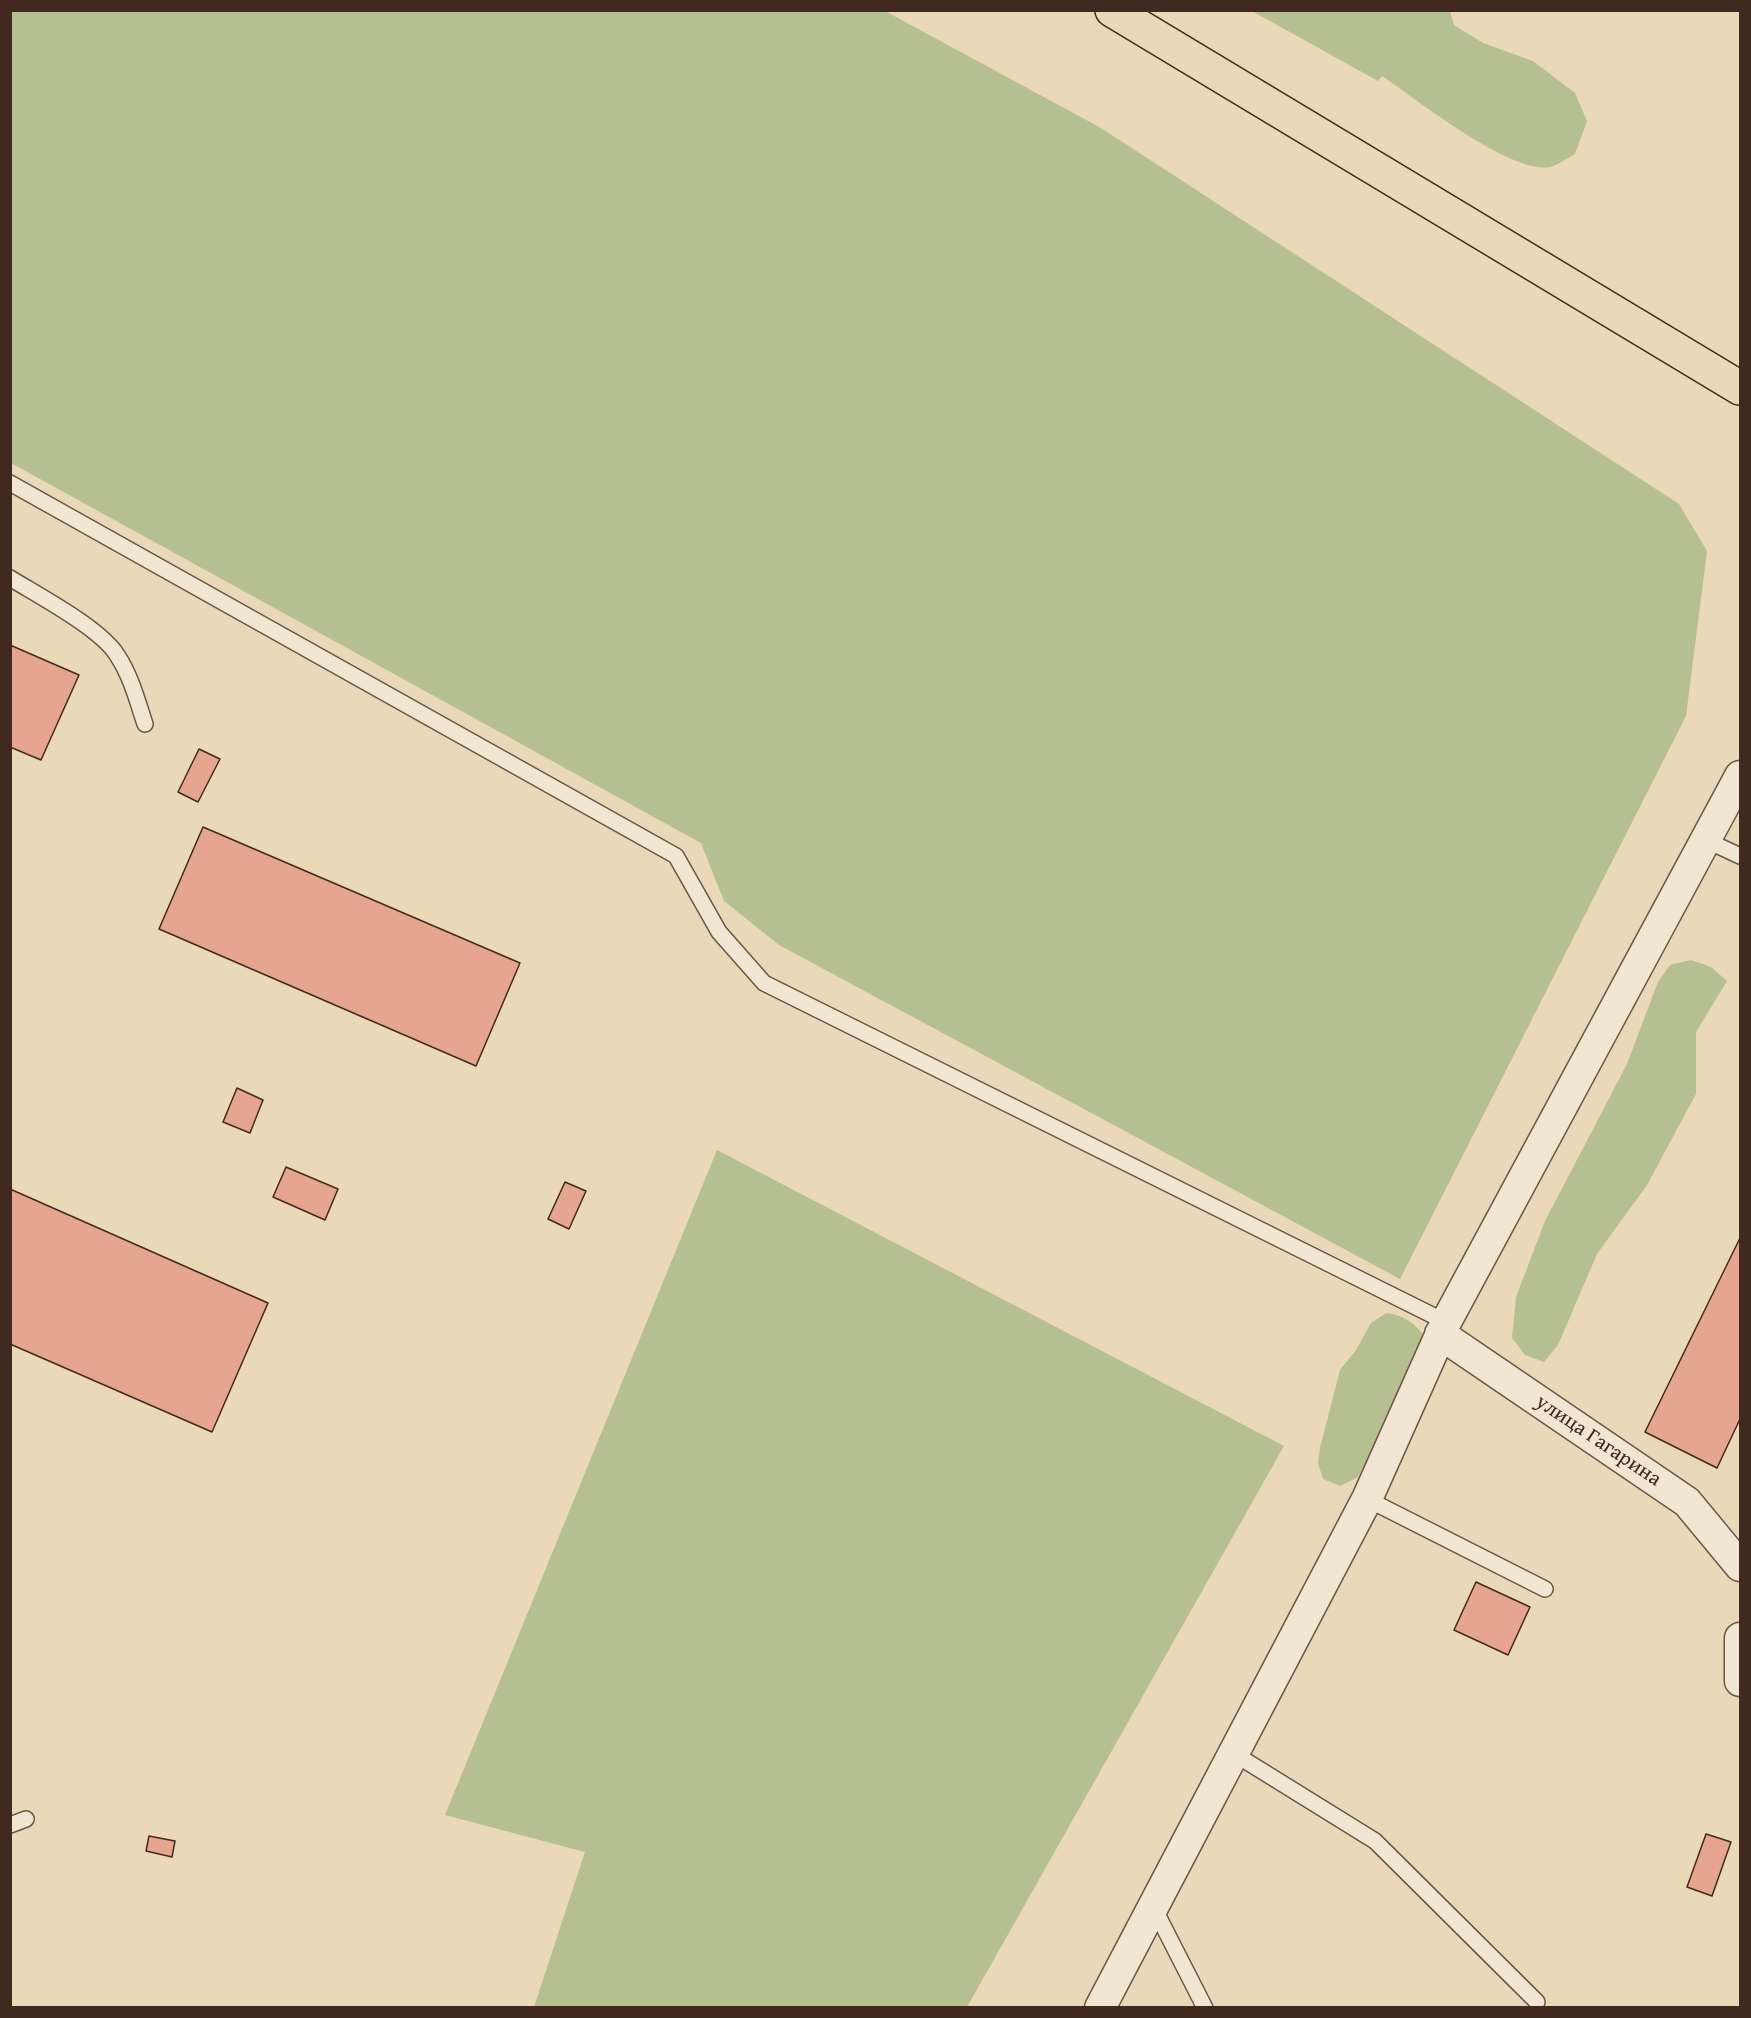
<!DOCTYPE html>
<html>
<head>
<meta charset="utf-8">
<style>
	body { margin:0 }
	#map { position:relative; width:1751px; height:2018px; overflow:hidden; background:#e9d9b9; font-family:"Gentium Book Plus",serif }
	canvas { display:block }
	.frame { position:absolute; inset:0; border:12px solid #422920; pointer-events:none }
</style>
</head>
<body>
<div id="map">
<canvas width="1751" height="2018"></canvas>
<div class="frame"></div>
</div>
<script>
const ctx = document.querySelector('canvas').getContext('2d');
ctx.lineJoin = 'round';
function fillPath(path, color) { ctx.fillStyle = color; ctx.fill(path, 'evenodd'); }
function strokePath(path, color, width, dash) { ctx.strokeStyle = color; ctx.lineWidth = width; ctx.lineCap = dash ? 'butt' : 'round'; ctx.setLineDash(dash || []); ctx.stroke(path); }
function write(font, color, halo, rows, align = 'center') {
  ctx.font = font + ' "Gentium Book Plus",serif'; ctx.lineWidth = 4.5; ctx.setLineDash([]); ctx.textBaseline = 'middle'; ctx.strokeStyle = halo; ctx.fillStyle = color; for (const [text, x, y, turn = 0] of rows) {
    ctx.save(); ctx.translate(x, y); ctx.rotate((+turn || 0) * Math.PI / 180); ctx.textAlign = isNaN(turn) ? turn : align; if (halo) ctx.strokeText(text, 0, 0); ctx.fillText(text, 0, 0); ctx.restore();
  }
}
const green = new Path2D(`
	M13 10 885 11 1101 128 1679 504 1707 551 1686 716 1400 1279 779 945 724 901 701 843 11 463 10 16Z
	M1252 11H1450L1454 25 1483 43 1533 61 1575 93 1587 121 1575 154C1568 158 1558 165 1550 167 1512 175 1416 99 1382 76L1378 81Z
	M1691 960 1711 967 1727 981 1696 1032V1094L1647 1185 1597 1254 1558 1345 1544 1362 1525 1355 1512 1338 1516 1297 1545 1221 1627 1064 1658 982 1670 965Z
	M717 1150 1284 1446 967 2007H534L585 1852 445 1815Z
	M1386 1313C1404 1315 1415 1323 1426 1338L1422 1360 1358 1477 1340 1486 1323 1479 1318 1463 1320 1448 1340 1370 1356 1350 1371 1323Z`);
const building = new Path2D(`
	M10 645 79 675 41 760 10 747Z
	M199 749 220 759 198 802 178 792Z
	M203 827 520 963 476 1066 159 929Z
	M237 1088 263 1100 250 1133 223 1122Z
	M286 1167 338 1189 325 1220 273 1197Z
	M565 1182 586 1191 569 1229 548 1219Z
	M10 1189 268 1303 212 1432 10 1344Z
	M1740 1238V1419L1717 1468 1645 1432Z
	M1476 1582 1530 1607 1508 1655 1454 1630Z
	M1706 1834 1731 1842 1712 1896 1687 1887Z
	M149 1836 175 1841 172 1857 146 1851Z`);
const service = new Path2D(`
	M10 483 676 856 719 932 764 983 1446 1322
	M10 578C39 596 100 628 117 655 131 676 137 700 145 724
	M1708 841 1740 856
	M1367 1499 1545 1589
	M1233 1753 1375 1841 1537 2002
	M10 1825 26 1819
	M1154 1908 1205 2008`);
const minor = new Path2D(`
	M1440 1334 1687 1502 1740 1566
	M1740 1638V1681
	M1100 2008 1367 1499 1446 1322 1740 776`);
const primary = new Path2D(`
	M1112 10 1740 388`);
const streetNames = [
	["улица Гагарина",1598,1441,34]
];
fillPath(green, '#b5bf90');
fillPath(building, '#e6a58f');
strokePath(building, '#422920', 1.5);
strokePath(service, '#6c5546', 18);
strokePath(minor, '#6c5546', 33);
strokePath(primary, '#422920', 36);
strokePath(service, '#f1e6d2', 15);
strokePath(minor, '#f1e6d2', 30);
strokePath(primary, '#e9d9b9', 33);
write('21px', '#422920', '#f1e6d2', streetNames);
</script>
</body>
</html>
